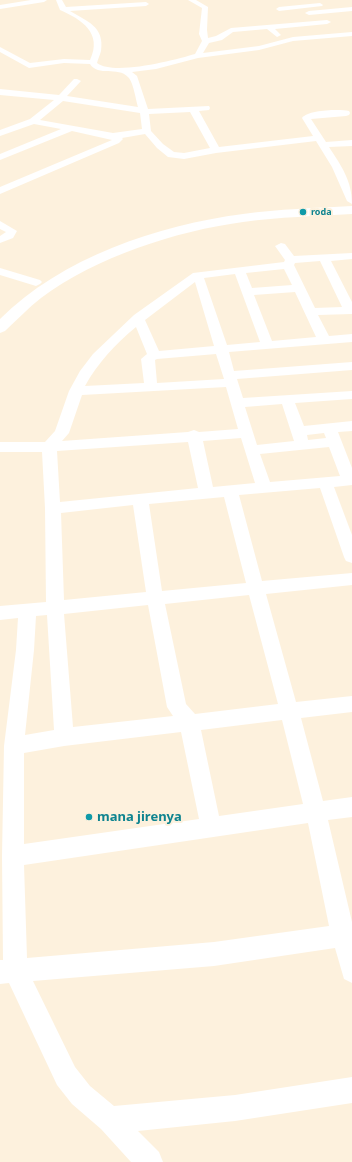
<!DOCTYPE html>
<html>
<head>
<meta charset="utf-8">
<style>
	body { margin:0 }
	canvas { display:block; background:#fdf1dd }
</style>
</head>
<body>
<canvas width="352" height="1162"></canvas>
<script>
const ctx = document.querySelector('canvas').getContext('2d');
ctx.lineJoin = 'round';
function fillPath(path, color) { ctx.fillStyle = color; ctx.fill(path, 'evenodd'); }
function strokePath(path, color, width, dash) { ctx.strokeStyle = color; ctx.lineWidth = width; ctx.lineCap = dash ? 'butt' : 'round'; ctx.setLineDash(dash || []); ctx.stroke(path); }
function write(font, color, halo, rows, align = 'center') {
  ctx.font = font + ' "Noto Sans",sans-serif'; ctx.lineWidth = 4; ctx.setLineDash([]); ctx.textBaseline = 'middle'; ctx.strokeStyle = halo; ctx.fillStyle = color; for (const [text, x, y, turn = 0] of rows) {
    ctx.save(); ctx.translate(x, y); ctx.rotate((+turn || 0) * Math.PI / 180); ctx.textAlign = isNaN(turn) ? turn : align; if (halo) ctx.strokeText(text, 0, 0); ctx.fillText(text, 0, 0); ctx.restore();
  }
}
const minor = new Path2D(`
	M31 0H47L44 2 0 9V5Z
	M56 0H62L66 7 146 2 149 4 146 6 70 11C86 21 105 26 101 51 100 55 98 59 97 63 114 76 175 60 195 54L202 41 199 34 202 8 188 0H196L208 7 207 30 208 38 216 36 231 28 327 20 331 22 327 24 275 29 281 35 277 37 267 29 233 32 222 40 209 43 203 53 259 46 293 37 352 32V36L293 41 259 50 198 58 156 69 132 72 137 76 148 109 209 106 210 108 209 110 199 111 219 147 313 136 302 118C308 110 339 109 349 111L350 113 349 115 346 116 311 119 326 142 352 140V146L329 147C342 167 352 181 352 204L347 201 332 167 316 141 216 153 184 159 168 157 157 148 145 134 122 138 123 139 119 143 0 194V187L112 140 72 131 0 160V154L61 129 34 124 0 136V130L30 119 54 100 0 95V89L59 95 74 79H77L81 81 67 96 138 107C136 100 133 81 128 77 118 66 98 77 90 64L64 63 29 68 0 52V47L30 63 64 59 90 60C103 33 81 19 60 10ZM63 101 140 113 142 129 113 133 40 120ZM190 112 210 148 184 153 174 152 163 144 151 131 149 114Z
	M320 3 323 5 322 6 279 11 276 9 279 7Z
	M352 7V11L309 15 305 13 309 11Z
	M0 221 17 231 13 238 0 243V236L6 232 0 229Z
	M281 243 285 244 294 256 352 253V259L331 261 352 302V314L318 315 329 336 352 334V342L229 352 234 371 352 362V370L237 379 243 398 352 391V399L295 403 304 426 352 421V431L338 432 352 468V485L334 487 352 535V563L346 561 344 557 320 488 239 495 262 581 352 573V585L266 594 296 702 352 696V712L301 718 323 801 352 797V817L328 820 352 922V983L344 979 335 948 214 966 33 981 75 1067 90 1086 114 1106 235 1095 352 1077V1103L235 1121 138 1131 159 1152 163 1162H131L101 1129 72 1104 57 1085 9 983 0 984V960H3L2 856 4 746 16 650 18 618 0 620V606L46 602 45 508 42 452H0V442H45L55 431 69 391 80 371 93 354 134 315 193 273 284 262 285 260 275 246ZM320 261 342 307 315 308 294 265 295 263ZM284 269 292 285 252 288 246 273ZM235 274 260 342 227 345 204 278ZM195 282 214 346 159 351 145 320ZM295 292 316 337 272 341 254 295ZM136 327 147 354 141 359 144 383 85 386C97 364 116 343 136 327ZM216 354 224 379 157 383 155 360 157 359ZM226 387 238 429 199 432 194 430 188 432 62 441 69 433 82 395ZM282 404 294 441 257 445 245 407ZM324 433 326 438 308 440 307 435ZM241 438 255 483 213 487 203 441ZM188 442 198 488 60 502 57 451ZM329 447 340 476 270 482 260 454ZM224 497 246 583 162 591 149 504ZM133 505 146 592 64 600 61 513ZM249 595 278 704 195 714 186 704 165 604ZM148 605 167 707 173 716 73 727 64 614ZM47 615 54 730 25 735 34 650 36 616ZM282 720 303 804 219 816 201 730ZM181 732 199 819 24 844V753L64 746ZM308 823 329 926 214 942 27 958 24 865Z
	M0 268 40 280 42 282 40 284 36 286 0 275Z`);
const major = new Path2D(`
	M352 206V214C316 216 279 217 243 222 176 231 96 257 41 298 28 308 17 320 5 331L0 333V319C61 258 158 225 243 214 279 209 316 208 352 206Z`);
const markers = [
	[303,212,4,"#0f9aa8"],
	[89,817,4,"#0f9aa8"]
];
const farCulturenames = [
	["roda",311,212]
];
const nearCulturenames = [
	["mana jirenya",97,817]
];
fillPath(minor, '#fff');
fillPath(major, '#fff');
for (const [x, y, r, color] of markers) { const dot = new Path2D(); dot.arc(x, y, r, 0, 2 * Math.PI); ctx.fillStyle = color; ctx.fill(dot); strokePath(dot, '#fdf1dd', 1.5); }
write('bold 9px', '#0d838f', '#fdf1dd', farCulturenames, 'left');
write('bold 13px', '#0d838f', '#fdf1dd', nearCulturenames, 'left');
</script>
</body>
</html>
